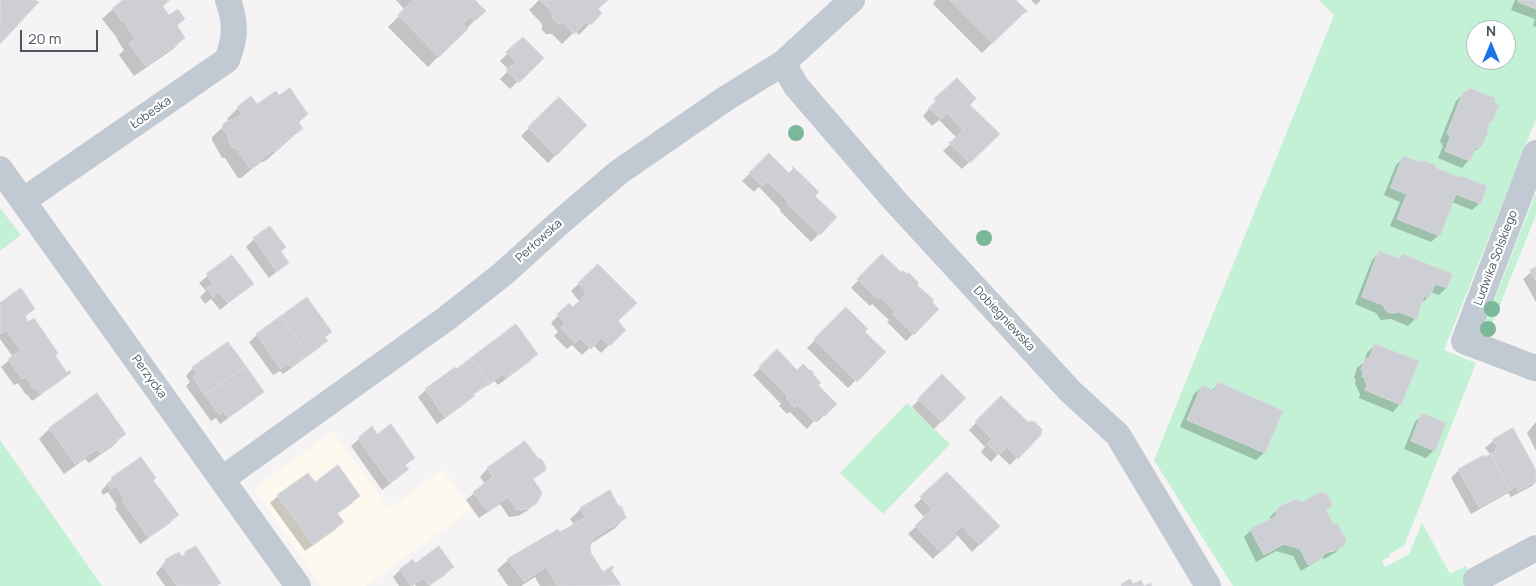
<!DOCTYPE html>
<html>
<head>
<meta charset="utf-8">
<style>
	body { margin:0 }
	#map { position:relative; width:1536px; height:586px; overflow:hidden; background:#f5f3f3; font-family:Manrope,sans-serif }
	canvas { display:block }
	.north { position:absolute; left:1466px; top:20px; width:50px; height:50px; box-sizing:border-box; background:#fff; border:1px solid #b7bbc0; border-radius:50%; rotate:0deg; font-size:14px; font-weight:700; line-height:20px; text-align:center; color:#4a5661 }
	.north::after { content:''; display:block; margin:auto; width:18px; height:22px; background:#1a73e8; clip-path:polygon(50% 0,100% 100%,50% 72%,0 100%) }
	.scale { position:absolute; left:20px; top:30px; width:78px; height:22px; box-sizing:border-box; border:2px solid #4a5661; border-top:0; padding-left:6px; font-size:15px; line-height:18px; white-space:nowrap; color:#4a5661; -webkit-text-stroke:4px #fff; paint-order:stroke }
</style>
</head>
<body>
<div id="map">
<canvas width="1536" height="586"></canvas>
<div class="north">N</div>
<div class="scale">20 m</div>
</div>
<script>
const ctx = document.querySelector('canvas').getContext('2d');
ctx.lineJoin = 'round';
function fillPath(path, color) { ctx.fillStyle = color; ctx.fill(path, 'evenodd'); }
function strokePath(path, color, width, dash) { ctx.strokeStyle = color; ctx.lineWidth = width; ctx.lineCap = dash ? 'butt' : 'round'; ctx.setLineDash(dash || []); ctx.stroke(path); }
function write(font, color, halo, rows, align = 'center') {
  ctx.font = font + ' Manrope,sans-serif'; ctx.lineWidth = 4.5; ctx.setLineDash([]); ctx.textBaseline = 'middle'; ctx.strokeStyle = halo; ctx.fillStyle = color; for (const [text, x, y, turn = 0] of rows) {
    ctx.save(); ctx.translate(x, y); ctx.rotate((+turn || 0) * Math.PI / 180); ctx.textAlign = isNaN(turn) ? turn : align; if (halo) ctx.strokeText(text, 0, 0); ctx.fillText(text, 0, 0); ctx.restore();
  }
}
const commercial = new Path2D(`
	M333 431 389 508 443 470 471 510 365 586H321L254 489Z`);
const green = new Path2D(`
	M1319 0H1536V119L1444 350 1476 363 1404 546 1389 554 1390 556 1382 561 1385 567 1409 554 1422 523 1450 574 1466 566 1477 586H1233L1154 460 1333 18 1334 15ZM1476 30H1506V60H1476Z
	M1536 193V215L1491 327 1485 324Z
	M0 208 21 235 0 251Z
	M907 403 950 444 883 514 840 473Z
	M0 440 102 586H0Z`);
const shadow = new Path2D(`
	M2 0H34L37 2 0 42V2Z
	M126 0H170L162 7 169 17 184 19 176 27 184 38 173 49 134 76 119 55 124 50 116 38H117L102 19 113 9Z
	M396 0H474L484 11 428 67 388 27 405 10Z
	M539 0H606L597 10 600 13 579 35 575 31 562 44 552 34H546L542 30V24L529 10Z
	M936 0H1014L1025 11 982 53 933 4Z
	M1031 0H1041L1036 5Z
	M1515 0H1536V27L1533 26 1535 19 1511 10Z
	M523 38 542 58 510 89 500 79 509 70 500 61Z
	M957 80 968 105 998 134 962 169 943 151 957 138 939 120 932 126 923 116 929 109 928 108Z
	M1464 93 1491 121 1487 125 1481 146 1473 153H1472L1469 160 1462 168 1438 158 1443 146 1440 141 1456 101Z
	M559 98 585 125 548 163 521 136Z
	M257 106 297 123 301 129 269 158 263 162H260L241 178H238L225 158H222L212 140V137L229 122 227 119 238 108Z
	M769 155 789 174 794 170 817 192 814 196 836 217 811 242 780 211 781 210 759 187 754 192 742 181Z
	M1404 157 1435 169 1480 203 1472 210 1452 202 1439 235 1431 242 1390 226 1400 202 1384 195 1396 165Z
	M270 227 279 252 287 263 269 278 246 247 254 239Z
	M1379 253 1398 260 1402 256 1446 288 1439 295 1430 292 1428 297 1420 305 1416 318 1408 326 1391 319 1381 320 1376 313 1355 304 1372 260Z
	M882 255 901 274 916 285 937 309 906 341 887 322 889 320 872 304 870 306 851 288Z
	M232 256 252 283 220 310 211 299 205 304 200 297 206 291 199 283Z
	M598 265 617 321 624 330 601 353 593 345 582 355 572 345 567 349 554 336 558 332 551 323 569 304 573 309 580 302 571 291Z
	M1536 268V302L1523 279Z
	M0 304 34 308 24 318 67 374 59 382 32 401 27 394 26 395 18 383 14 385 1 367 13 357 0 339Z
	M846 309 864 332 884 352 848 388 807 348Z
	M516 326 537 354 529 362 498 385 495 381 480 390 473 395 466 403 437 424 418 397 426 390 456 371Z
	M330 332 324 338 326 341 319 348 283 374 280 371 273 375 249 342 257 335Z
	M1375 345 1400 404 1393 412 1359 398 1360 394 1355 384 1356 381 1354 377 1357 368 1364 362 1367 353Z
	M777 351 797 371 811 374 817 385 836 404 817 422 814 421 807 429 790 412 787 414 779 406 781 404 753 375Z
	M193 368 262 392 255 399 220 424 216 418 211 421 186 386 190 382 186 376Z
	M942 376 964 398 934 429 912 407Z
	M1218 384 1282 411 1264 453 1256 460 1180 427 1194 394 1202 387 1211 391Z
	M1001 398 1040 434 1010 465 998 454 991 462 981 452 985 447 969 430Z
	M1422 415 1434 450 1426 458 1404 449 1415 422Z
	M1536 422V451L1527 433Z
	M50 428 124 434 114 445 89 463 85 459 64 474 39 439Z
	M372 428 377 435 413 458 405 466 407 469 399 477 382 490 351 446Z
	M1493 441 1536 472V482L1532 486 1511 497 1508 493 1471 514 1451 478 1459 470 1491 455 1485 448Z
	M525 443 544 470 532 481 535 503 527 511 518 516 509 517 500 504 479 518 466 500 485 484 480 477 487 469Z
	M141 458 152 480 177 515 170 523 140 544 115 508 117 506 108 492 103 495 101 491 112 479Z
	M947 473 998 526 972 552 957 535 933 559 908 534 925 518 914 506Z
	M314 484 359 496 351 504 337 514 342 522 335 530 305 551 270 503 278 496Z
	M1301 504 1329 507 1325 511 1343 545 1335 553 1324 559 1322 558 1301 571 1293 556 1276 551 1256 562 1244 537 1251 530 1270 521V517L1278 509Z
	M581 509 625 518 614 529 590 544 589 548 590 553 603 574 609 570 619 585 540 586 535 577 521 586H508L497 570 508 560 574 525 570 519Z
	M186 553 216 586H165L156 573 167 560 181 557Z
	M415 565 453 567 445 575 429 586H416L415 584 412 586H399L393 577 400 570Z`);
const building = new Path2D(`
	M1 0H36L39 2 0 44Z
	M123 0H169L162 5 169 15 178 9 185 19 177 25 185 38 146 66 129 44 135 39 123 20 122 21 113 8Z
	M414 0H475L486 11 475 21 470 16 463 24 468 29 439 57 398 15Z
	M540 0H608L598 9 602 13 591 25 587 21 574 34 563 23H557L552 18V12Z
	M950 0H1016L1028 12H1025L993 43Z
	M1519 0H1536V9L1518 2Z
	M523 37 544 58 519 83 506 70 516 62 506 52Z
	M957 78 976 98 970 105 1000 134 970 163 948 142H951L963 130 947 113 941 119 929 108 936 101 934 99Z
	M290 88 308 114 299 122 303 129 282 143 281 147 275 152 272 151 260 160V163L253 168 249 167 236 148 232 147 229 142 228 136 222 128 223 124 229 120H233L242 114 237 107 251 96 257 104 276 91 279 95Z
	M1469 88 1495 98 1494 101 1497 105H1499L1492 122 1490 121 1487 130 1488 131 1482 146H1480L1475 149 1470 161 1445 151 1450 137 1447 133 1463 92 1468 91Z
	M559 97 587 125 556 156 528 127Z
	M769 153 789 173 793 169 792 166 808 181 788 201 767 181 762 186 749 173Z
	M1403 156 1420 162 1424 161 1435 165 1436 168 1460 178 1461 176 1487 186 1481 204 1456 194 1440 236 1397 219 1407 194 1391 188Z
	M808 181 819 192 815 196 837 217 820 235 787 203Z
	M270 226 286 247 281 251 289 263 277 272 253 238Z
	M1379 251 1400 259 1402 254 1453 274 1447 288 1435 284 1429 298 1424 296 1417 319 1399 312 1394 313H1389L1385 309 1383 305 1362 297Z
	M882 254 901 272 903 271 907 274 909 273 919 283 917 285 934 300 932 302 939 309 914 335 893 314 895 312 880 297 878 299 857 279Z
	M232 255 254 284 228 303 219 292 213 297 207 288 213 284 206 274Z
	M598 264 637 303 618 321 626 330 610 346 601 338 591 349 580 338 575 343 561 328 565 323 557 314 569 303 573 307 587 293 578 283Z
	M1536 267V281L1530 270Z
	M21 288 35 309 25 316 28 322 34 318 58 353 55 355 67 373 69 370 71 373 40 394 36 387 34 389 26 377 22 379 8 359 21 350 6 330 0 334V303Z
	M307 297 332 332 325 337 328 341 309 354 281 316Z
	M846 307 868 329 865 332 886 352 857 382 814 339Z
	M281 316 309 354 291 367 288 364 281 369 256 334Z
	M516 324 538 354 506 378 503 374 490 383 471 358Z
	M228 342 246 366 205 395 193 377 197 374 192 367Z
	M1375 344 1419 361 1401 405 1365 390 1367 386 1364 377H1362L1363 373 1361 369 1365 359 1369 358Z
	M777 349 797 370 803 364 810 371 811 370 814 373 813 374 821 383 818 385 837 404 825 416 823 414 815 422 798 405 795 408 786 398 788 396 759 367Z
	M471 358 489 383 473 394 475 396 445 417 425 389 455 367 456 369Z
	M246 366 264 392 228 418 224 412 219 414 205 395Z
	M942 374 966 398 942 422 918 399Z
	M1218 382 1283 411 1265 453 1187 420 1202 385 1214 391Z
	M97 393 126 434 100 453 97 449 75 464 49 428Z
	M1001 396 1028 422 1034 421 1042 429 1041 435 1018 459 1007 447 999 455 987 444 992 439 975 422Z
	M1422 413 1446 423 1435 451 1411 441Z
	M391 424 415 458 405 465 409 469 390 483 358 438 372 426 377 434Z
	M1513 428 1536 470V481L1518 491 1516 486 1510 490 1491 454 1496 451 1495 449 1498 447 1492 440Z
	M525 441 538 458 541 459 545 464 546 470 533 479 542 492 541 496 536 504 527 509 517 510 508 497 487 511 473 492 493 477 487 468Z
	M1491 454 1510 490 1479 507 1458 469 1484 455 1485 457Z
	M141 457 156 478 153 480 179 515 148 537 122 500 124 498 116 485 111 489 107 483 112 480 111 478Z
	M338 465 360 496 337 513 344 522 313 545 277 495 308 473 315 482Z
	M947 472 1000 526 980 545 962 526 954 533 957 537 941 552 915 526 932 509 920 497Z
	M610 490 618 505 622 507 626 518 595 537 592 541 590 548 591 553 603 572 612 566 614 568 611 570 621 585 558 586 546 567 524 581 507 559 558 529 560 532 586 517 580 508Z
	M1321 492 1327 494 1332 503 1330 508 1326 510 1333 524 1338 525 1346 540 1344 546 1332 552 1331 551 1323 555V557L1308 565 1300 549 1284 544 1264 555 1250 529 1276 516 1277 508 1296 499 1301 501 1302 502Z
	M196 546 221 583 217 586H177L162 565 165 562 166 559 173 555 179 552 182 556 185 554V552Z
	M439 546 454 567 429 585 423 578 411 586 400 569 413 559 415 563Z
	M1130 579 1133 584 1141 580 1144 586 1150 583 1152 586H1122L1121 585Z`);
const street = new Path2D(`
	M783 63 796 86 895 201 1071 392 1118 435 1208 586
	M1536 153 1464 341 1535 368 1536 367
	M0 169 298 586
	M24 200 227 60C236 37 236 23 228 0
	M222 479 447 318 504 273 558 224 619 172 725 99 783 63 852 0
	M1476 580 1536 548`);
const trees = [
	[796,133],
	[984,238],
	[1492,309],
	[1488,329]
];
const streetNames = [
	["Łobeska",151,113,-35],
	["Perłowska",539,241,-42],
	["Ludwika Solskiego",1496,258,-69],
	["Dobiegniewska",1004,319,47],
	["Perzycka",149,377,54]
];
fillPath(commercial, '#fdf9ef');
fillPath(green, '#c3f1d5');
fillPath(shadow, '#0003');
fillPath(building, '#cdcfd5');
strokePath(building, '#d7d9de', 1);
strokePath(street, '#c1cad2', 26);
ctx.fillStyle = '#7bb799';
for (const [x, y] of trees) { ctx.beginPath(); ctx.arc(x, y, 8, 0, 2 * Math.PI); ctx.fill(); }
write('12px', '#4a5661', '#fff', streetNames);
</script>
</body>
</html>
